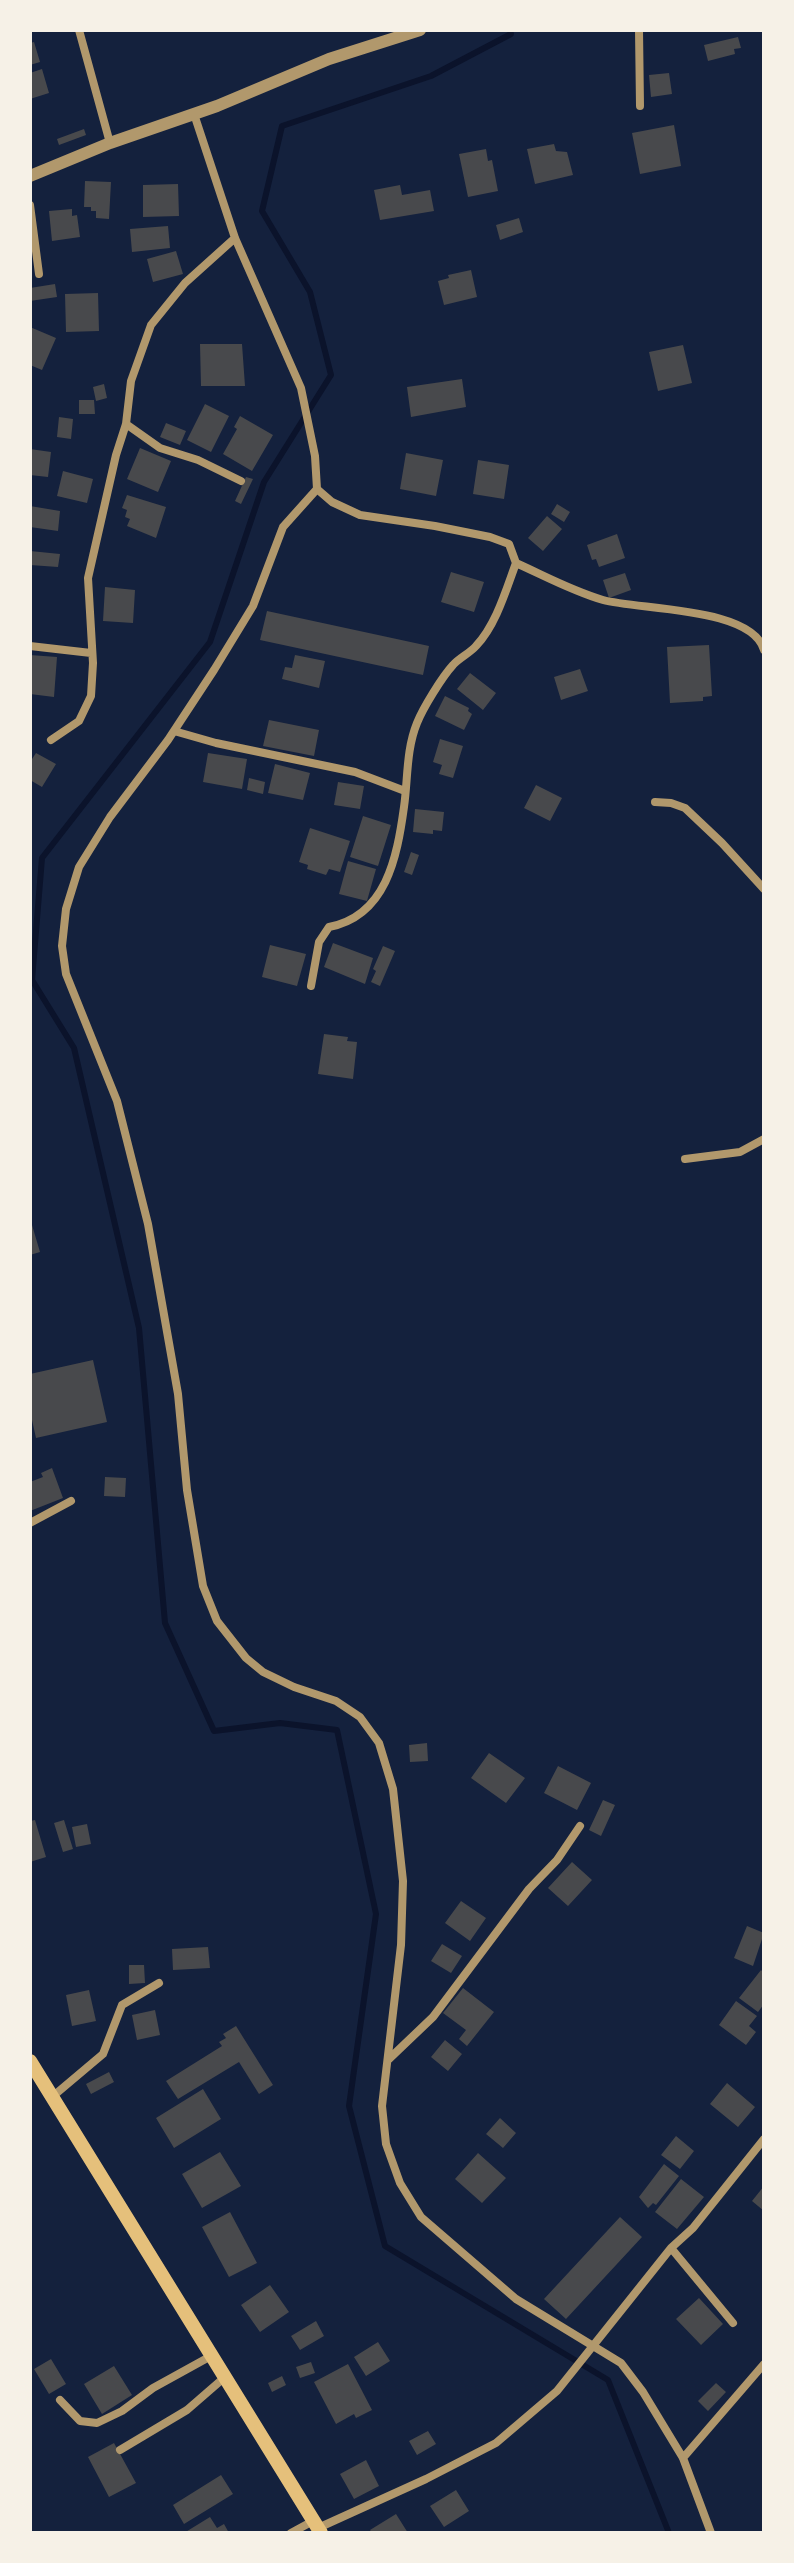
<!DOCTYPE html>
<html>
<head>
<meta charset="utf-8">
<style>
	body { margin:0 }
	#map { position:relative; width:794px; height:2563px; overflow:hidden; background:#14213d; font-family:"PT Sans Narrow",sans-serif }
	canvas { display:block }
	.frame { position:absolute; inset:0; border:32px solid #f6f1e7; pointer-events:none }
</style>
</head>
<body>
<div id="map">
<canvas width="794" height="2563"></canvas>
<div class="frame"></div>
</div>
<script>
const ctx = document.querySelector('canvas').getContext('2d');
ctx.lineJoin = 'round';
function strokePath(path, color, width, dash) { ctx.strokeStyle = color; ctx.lineWidth = width; ctx.lineCap = dash ? 'butt' : 'round'; ctx.setLineDash(dash || []); ctx.stroke(path); }
function fillPath(path, color) { ctx.fillStyle = color; ctx.fill(path, 'evenodd'); }
const stream = new Path2D(`
	M510 30 511 34 431 76 282 126 262 211 310 292 331 375 264 482 210 642 42 858 32 980 74 1048 139 1328 165 1623 214 1731 280 1723 337 1730 376 1914 349 2106 385 2246 608 2380 669 2533`);
const building = new Path2D(`
	M738 37 741 48 734 49 735 54 708 61 704 45Z
	M34 42 40 62 30 65V43Z
	M42 69 49 93 30 99V73Z
	M669 73 672 94 651 97 649 75Z
	M674 125 681 166 640 174 632 133Z
	M84 129 86 135 59 145 57 139Z
	M554 144 556 151 567 152 573 175 535 184 527 149Z
	M486 149 488 161 492 160 498 191 468 197 459 154Z
	M85 181 111 182 109 219 96 218V211H91V207H84Z
	M178 184 179 216 143 217V185Z
	M400 185 402 195 430 190 434 211 380 220 374 190Z
	M72 209V216L77 215 80 237 52 241 49 211Z
	M519 218 523 232 500 240 496 225Z
	M168 226 170 248 132 252 130 229Z
	M176 251 183 274 153 282 147 259Z
	M471 270 477 297 444 305 438 281 449 278 448 275Z
	M55 284 57 297 30 301V288Z
	M98 293 99 331 66 332 65 294Z
	M30 327 56 338 42 370 30 365Z
	M200 344H242L245 386H201Z
	M683 345 692 383 658 391 649 352Z
	M462 379 466 407 411 417 407 387Z
	M104 384 107 398 96 401 93 387Z
	M79 400H94L95 414H79Z
	M205 404 229 416 211 452 187 440Z
	M240 416 273 435 252 471 223 454 237 429 234 427Z
	M59 417 73 419 71 439 57 437Z
	M166 423 186 431 180 445 160 437Z
	M140 448 171 461 158 492 127 479Z
	M30 449 51 452 48 477 30 475Z
	M406 453 443 460 436 496 400 489Z
	M478 460 509 465 504 499 473 494Z
	M63 471 93 479 87 503 57 496Z
	M246 477 253 479 241 504 235 501Z
	M127 495 166 507 156 538 127 526 130 519 125 517 127 510 122 508Z
	M557 504 570 512 564 522 551 514Z
	M30 506 60 511 58 531 30 527Z
	M547 516 562 529 543 551 528 538Z
	M617 534 625 558 599 567 596 559 592 560 587 545Z
	M30 551 60 554 58 567 30 565Z
	M451 572 484 582 474 612 441 602Z
	M625 573 631 590 609 598 603 580Z
	M105 587 135 590 133 623 103 621Z
	M267 611 429 646 423 675 260 640Z
	M709 645 712 696 703 697V701L670 703 667 647Z
	M30 655 57 657 54 697 30 694Z
	M295 655 325 661 319 688 282 679 285 667 292 668Z
	M580 669 588 691 561 700 554 677Z
	M470 673 496 693 483 710 457 689Z
	M445 696 469 708 468 711 472 714 464 730 435 716Z
	M269 720 319 730 314 756 263 746Z
	M440 739 463 746 453 778 439 774 442 765 433 762Z
	M36 753 56 764 42 787 30 780V762Z
	M208 753 247 759 242 789 203 782Z
	M275 764 310 773 303 800 268 793Z
	M249 778 265 782 263 794 247 790Z
	M338 782 364 786 360 809 334 805Z
	M536 785 562 798 550 821 524 808Z
	M415 809 444 812 442 831 433 830V834L413 832Z
	M363 816 391 825 378 866 350 857Z
	M310 828 350 841 340 872 329 869 326 875 307 869 308 865 299 862Z
	M411 852 419 855 412 875 404 872Z
	M348 861 376 869 367 901 339 894Z
	M333 943 373 958 365 984 324 967Z
	M270 945 306 954 297 986 262 977Z
	M383 946 395 951 380 986 371 982 376 971 373 969Z
	M324 1034 348 1037 347 1041 357 1042 353 1079 318 1074Z
	M30 1225H32L40 1252 30 1255Z
	M93 1360 107 1422 36 1438 30 1411V1374Z
	M52 1468 63 1498 30 1511V1482L43 1477 41 1473Z
	M105 1477 126 1478 125 1497 104 1496Z
	M427 1743 428 1761 410 1762 409 1745Z
	M489 1753 525 1778 506 1803 471 1778Z
	M558 1766 591 1783 577 1810 544 1793Z
	M603 1800 615 1805 601 1836 589 1830Z
	M35 1820 46 1857 30 1862V1821Z
	M64 1820 73 1849 63 1852 54 1823Z
	M87 1824 91 1844 76 1847 72 1827Z
	M572 1862 592 1880 568 1906 548 1888Z
	M461 1901 486 1918 470 1941 445 1923Z
	M747 1926 764 1933 753 1966 734 1958Z
	M442 1944 462 1956 451 1973 431 1961Z
	M208 1947 210 1968 173 1970 172 1949Z
	M129 1965H144L145 1983 129 1984Z
	M761 1970 764 1973V2004L758 2012 739 1998Z
	M463 1988 494 2012 467 2046 459 2039 466 2030 443 2013Z
	M89 1990 96 2021 72 2026 66 1995Z
	M736 2001 757 2016 749 2026 756 2032 746 2045 719 2025Z
	M155 2010 160 2035 137 2040 132 2015Z
	M236 2026 273 2085 259 2094 239 2062 178 2099 166 2081 222 2046 219 2042 226 2038 223 2034Z
	M445 2040 462 2054 448 2071 431 2057Z
	M109 2072 114 2082 91 2094 86 2084Z
	M727 2083 755 2107 738 2127 710 2104Z
	M203 2089 221 2119 174 2148 156 2118Z
	M500 2118 516 2133 503 2148 486 2134Z
	M676 2136 694 2151 680 2169 661 2155Z
	M220 2152 241 2186 202 2208 182 2174Z
	M478 2153 506 2178 482 2203 455 2179Z
	M664 2164 679 2176 656 2205 653 2203 648 2208 639 2197Z
	M681 2179 704 2197 677 2229 655 2212Z
	M764 2186V2211L752 2201Z
	M230 2212 257 2263 229 2277 202 2227Z
	M620 2217 642 2237 566 2319 544 2299Z
	M270 2285 289 2312 260 2332 241 2305Z
	M699 2298 723 2324 701 2345 676 2319Z
	M316 2321 324 2336 300 2350 291 2336Z
	M378 2342 390 2361 366 2376 354 2357Z
	M51 2359 66 2384 49 2394 34 2369Z
	M311 2362 315 2373 300 2378 296 2367Z
	M348 2364 372 2410 356 2418 354 2414 336 2424 314 2382Z
	M114 2366 132 2395 102 2414 84 2384Z
	M282 2376 286 2385 272 2392 268 2383Z
	M716 2383 726 2392 708 2411 698 2401Z
	M428 2431 436 2444 417 2455 409 2441Z
	M114 2443 136 2483 109 2497 88 2457Z
	M366 2460 379 2486 354 2499 340 2474Z
	M221 2475 233 2494 184 2524 173 2505Z
	M456 2490 469 2511 444 2527 430 2506Z
	M396 2514 408 2533H372L370 2530Z
	M210 2517 217 2528 224 2524 229 2533H184Z`);
const minor = new Path2D(`
	M79 30 110 143
	M639 30 640 106
	M194 114 235 238 301 388 315 456 317 489 332 502 360 515 435 526 490 537 509 544 516 563C506 590 496 625 476 646 470 653 459 658 453 665 442 677 423 708 417 723 406 750 408 779 404 807 397 858 386 916 329 927L319 942 311 986
	M30 205 39 274
	M126 424 160 448 198 460 241 481
	M317 489 283 527 253 606 214 670 168 740 110 817 79 867 66 909 62 946 66 974 117 1101 148 1224 178 1394 187 1490 203 1586 217 1621 246 1658 263 1672 294 1687 336 1701 360 1717 379 1743 393 1789 403 1881 401 1945 382 2106 386 2144 400 2183 421 2217 516 2299 621 2363 643 2392 683 2458 711 2533
	M516 563C545 576 572 591 603 600 640 610 752 607 764 650
	M30 646 91 653
	M174 731 216 743 355 772 405 791
	M51 740 79 721 91 696 93 663 88 578 116 455 126 424 131 381 151 325 185 283 235 238
	M655 802 671 803 685 808 722 843 764 889
	M685 1159 740 1152 764 1139
	M30 1523 71 1501
	M389 2059 433 2017 529 1889 557 1860 580 1826
	M52 2097 103 2054 122 2005 159 1983
	M671 2248 733 2323
	M60 2400 80 2421 97 2423 122 2411 153 2388 211 2356
	M120 2450 187 2410 225 2377
	M683 2458 764 2364
	M318 2528 426 2479 496 2443 557 2391 671 2248 693 2228 764 2139
	M291 2533 313 2521`);
const tertiary = new Path2D(`
	M30 176 110 143 217 106 329 59 420 30`);
const secondary = new Path2D(`
	M30 2061 321 2533`);
strokePath(stream, '#0b132b', 6);
fillPath(building, '#48494c');
strokePath(minor, '#b1986c', 8);
strokePath(tertiary, '#b1986c', 12);
strokePath(secondary, '#e5c07b', 14);
</script>
</body>
</html>
